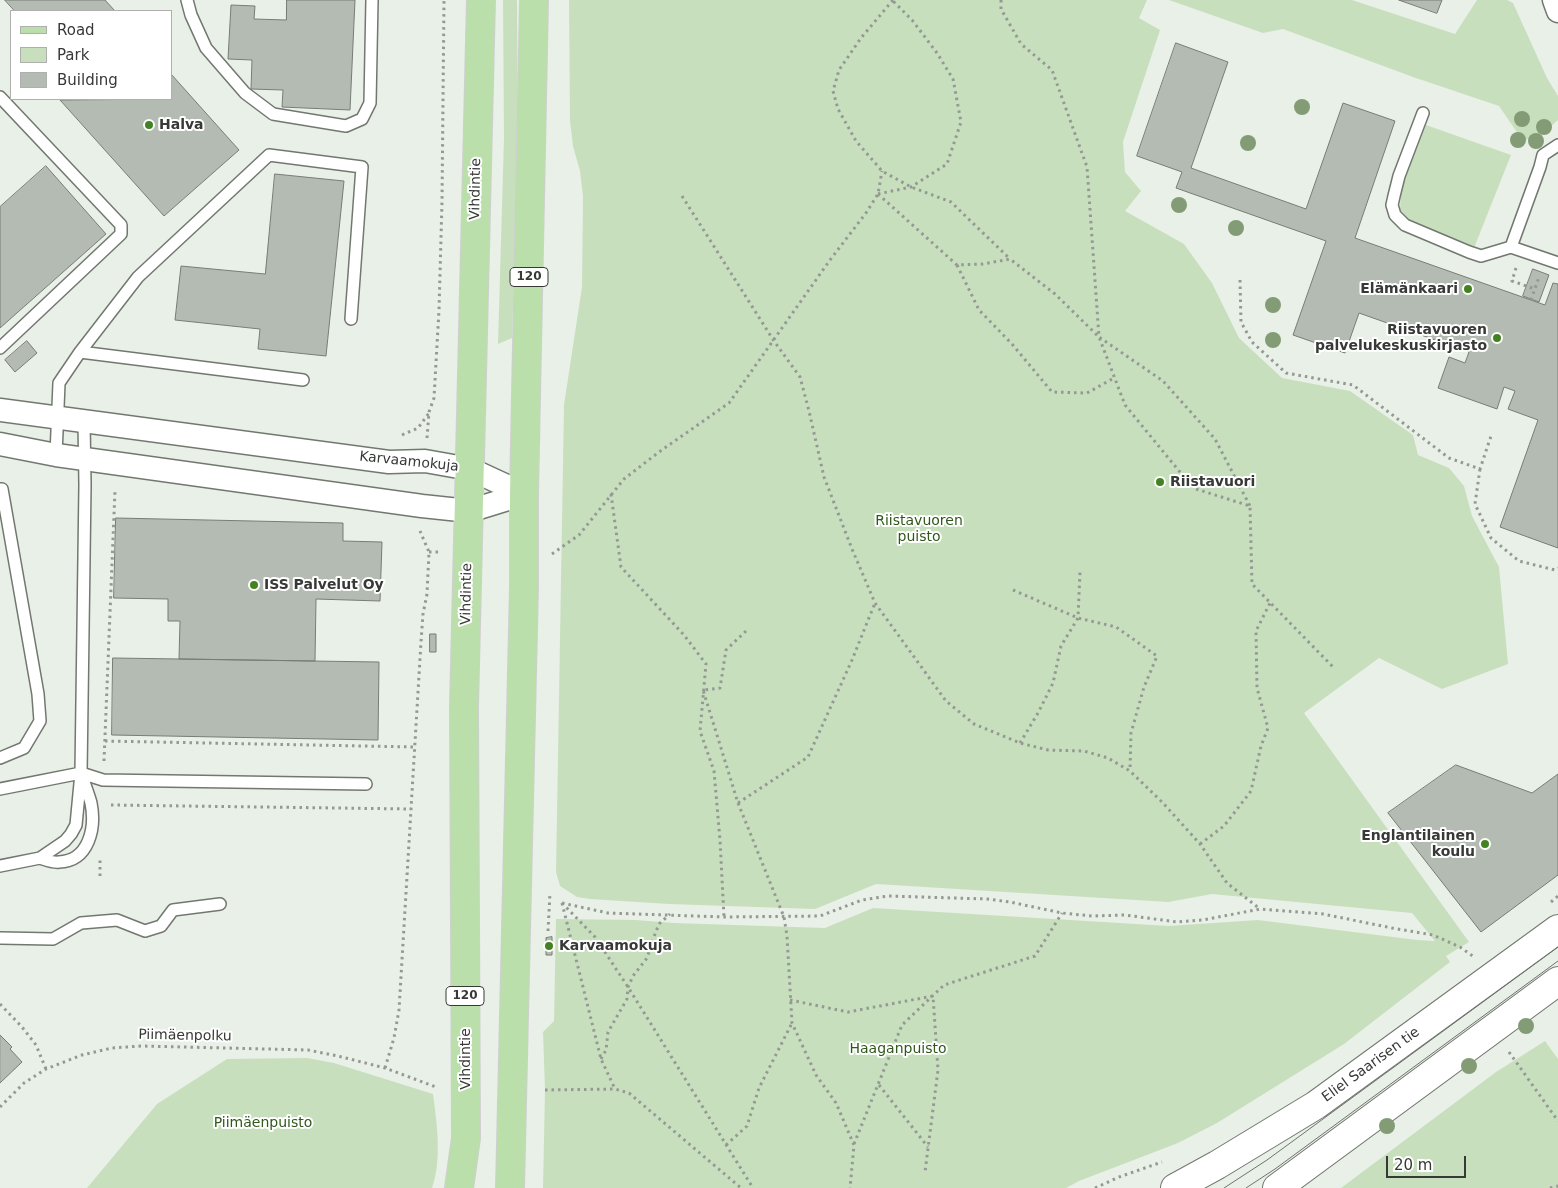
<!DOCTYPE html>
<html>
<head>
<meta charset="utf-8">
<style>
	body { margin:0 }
	#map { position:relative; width:1558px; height:1188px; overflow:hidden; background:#e9f0e7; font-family:"DejaVu Sans",sans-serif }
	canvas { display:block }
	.legend { position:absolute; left:10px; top:10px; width:162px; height:90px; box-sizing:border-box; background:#fff; border:1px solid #afb0ae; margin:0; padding:6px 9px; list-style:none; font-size:15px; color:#363935 }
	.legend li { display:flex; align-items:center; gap:10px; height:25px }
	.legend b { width:25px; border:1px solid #afb0ae }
	.scale { position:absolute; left:1386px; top:1156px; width:80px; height:22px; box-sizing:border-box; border:2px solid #363935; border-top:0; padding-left:6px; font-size:15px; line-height:18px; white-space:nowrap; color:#363935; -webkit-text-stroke:4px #fff; paint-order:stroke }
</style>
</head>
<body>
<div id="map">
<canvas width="1558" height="1188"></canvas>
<ul class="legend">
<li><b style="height:6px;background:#bbdfab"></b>Road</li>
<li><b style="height:14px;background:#c8dfbe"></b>Park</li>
<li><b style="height:14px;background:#b4bbb2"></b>Building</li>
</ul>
<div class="scale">20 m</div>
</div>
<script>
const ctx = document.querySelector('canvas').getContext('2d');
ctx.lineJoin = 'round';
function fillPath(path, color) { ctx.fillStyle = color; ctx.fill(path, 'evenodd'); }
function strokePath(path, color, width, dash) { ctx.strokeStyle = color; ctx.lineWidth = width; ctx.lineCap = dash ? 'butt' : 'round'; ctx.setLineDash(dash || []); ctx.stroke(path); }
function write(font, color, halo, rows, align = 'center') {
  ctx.font = font + ' "DejaVu Sans",sans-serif'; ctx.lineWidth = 4; ctx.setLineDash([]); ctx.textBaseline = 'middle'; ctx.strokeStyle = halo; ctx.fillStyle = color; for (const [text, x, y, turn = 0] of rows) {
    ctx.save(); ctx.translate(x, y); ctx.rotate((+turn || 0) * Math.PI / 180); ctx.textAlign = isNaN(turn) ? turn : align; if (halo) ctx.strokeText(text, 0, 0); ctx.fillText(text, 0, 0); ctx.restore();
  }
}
const green = new Path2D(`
	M503 0H517L518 134 512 338 498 344 504 138Z
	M569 0H1147L1139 18 1160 30 1123 142 1125 172 1141 191 1125 211 1184 244 1212 283 1239 338 1282 378 1350 391 1413 435 1418 455 1449 468 1464 486 1472 516 1499 567 1508 664 1442 689 1379 658 1304 713 1469 942 1446 956 1450 962 1344 1044 1217 1123 1178 1143 1079 1181 1066 1188H543L545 1090 543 1032 554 1021 556 919 636 920 674 923 825 928 873 908 1169 926 1258 920 1417 940 1435 941 1412 913 1212 894 1168 902 876 884 815 909 669 904 590 899 577 897 560 886 556 872 564 405 582 287 583 196 580 171 573 146 570 121Z
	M1169 0H1352L1455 34 1477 0H1507L1513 3 1547 78 1558 96V120L1545 132 1523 141 1499 106 1413 77 1283 29 1263 33Z
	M1426 125 1511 155 1474 248 1410 221 1400 209 1401 189Z
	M1545 1041 1558 1059V1188H1341L1496 1072Z
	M307 1058 334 1063 433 1094C437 1124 442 1159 432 1188H87L157 1104 227 1059Z`);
const building = new Path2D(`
	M5 0H105L115 11H15Z
	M287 0H355L350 110 282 107 283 90 251 89 252 60 228 59 231 5 255 6 254 19 286 20Z
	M1399 0H1442L1437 13Z
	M1176 43 1228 62 1191 168 1306 209 1343 103 1395 121 1355 238 1545 305 1553 283 1558 284V548L1500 527 1538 420 1508 409 1515 391 1504 387 1497 409 1438 388 1449 357 1465 363 1469 352 1359 313 1345 353 1293 335 1326 241 1176 188 1182 172 1137 156Z
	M171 74 239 150 164 216 60 100 171 99Z
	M46 166 106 234 0 328V207Z
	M275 174 344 181 326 356 258 349 260 329 175 320 181 266 265 274Z
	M1533 269 1549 275 1539 302 1523 296Z
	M27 341 37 353 15 372 5 360Z
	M116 518 343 523V541L382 542 380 601 316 599 315 661 179 659 180 621H168V599L114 598Z
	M430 634H436V652H430Z
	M113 658 379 662 378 740 112 735Z
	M1456 765 1532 793 1558 774V875L1481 932 1388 813Z
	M552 937V955H546V938Z
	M0 1035 12 1047 10 1049 22 1062 0 1083Z`);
const path = new Path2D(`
	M893 0 861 38 839 70 833 91 838 109 856 141 882 171 911 187 951 202 1010 259
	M1001 0V9L1021 44 1052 70 1087 167 1099 337 1163 381 1215 439 1250 506
	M878 194 957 265 983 264 1010 259 1055 294 1099 337 1125 405 1193 488 1250 506 1252 584 1335 669
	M878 194 911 187 947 164 961 122 953 79 937 53 912 20 893 1
	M682 196 774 341 800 377 809 411 824 477 852 549 875 603 946 701 974 724 1020 743 1048 750 1084 751 1108 758 1130 771 1163 803 1200 844 1227 883 1260 909
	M957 265 979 310 1012 344 1052 392 1087 393 1114 378
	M1516 268 1512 281 1535 289
	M1240 280 1241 322 1252 342 1286 373 1353 385 1449 458 1480 469 1492 433
	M1531 300 1539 277
	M402 435 418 428 429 413
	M427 438 429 412 434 398 439 310 442 202 444 0
	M1480 469 1475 504 1491 538 1519 561 1555 570 1558 568
	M611 494 621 567 684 635 706 664 700 731 714 771 720 840 724 917
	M429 552H440
	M552 554 579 535 624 479 659 452 729 403 830 260 866 213 878 194 882 171
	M1013 590 1078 618 1116 627 1157 656 1144 687 1131 733 1130 770
	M746 631 726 650 720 688 703 690 738 803 784 917 787 936 792 1023 816 1075 836 1103 854 1145 850 1188
	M105 741 414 747
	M1020 743 1038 713 1053 683 1061 646 1078 618 1080 572
	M104 761 115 490
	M738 803 808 757 852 660 875 603
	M111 805 411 809
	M1200 844 1224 826 1251 791 1261 746 1268 728 1257 688 1256 631 1270 603
	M100 876V859
	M1551 902 1558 896
	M562 903 608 913 724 917 820 916 862 900 888 896 987 899 1010 902 1062 913 1092 916 1125 915 1177 922 1203 920 1260 909 1323 914 1392 928 1433 935 1460 947 1474 957
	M562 903 595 937 628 987 753 1188
	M562 903 601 1059 615 1089
	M548 931 550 893
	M790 1000 848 1012 933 996 938 1070 925 1172
	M0 1004 22 1027 36 1045 46 1069
	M1509 1052 1558 1121
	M601 1059 606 1050 608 1032 627 999 628 987 633 976 647 958 656 931 660 923 670 914
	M385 1068 394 1038 399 1010 421 642 423 614 427 594 429 552 420 531
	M879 1085 928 1147
	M545 1090 615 1089 629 1093 741 1188
	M0 1107 24 1083 46 1069 82 1055 112 1048 141 1046 308 1050 338 1056 385 1068 436 1087
	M854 1144 902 1025 944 985 1035 956 1062 913
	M726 1145 747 1126 759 1088 792 1023
	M1095 1188 1119 1177 1162 1162
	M1550 1188 1558 1186`);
const service = new Path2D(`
	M187 0 191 15 206 48 245 93 273 114 346 126 362 119 370 103 372 0
	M0 97 121 225V234L0 348
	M1423 113 1399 176 1394 196 1392 205 1395 215 1405 225 1469 252 1481 256 1511 247
	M1558 145 1543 155 1540 167 1511 247 1558 263
	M80 352 138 277 269 155 362 167 351 319
	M56 455 59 383 80 352 303 380
	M0 489H2L38 694 40 721 24 748 0 758
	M81 773 103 780 366 784
	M0 789 81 773 85 485 84 421
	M40 858C46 860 53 863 59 862 89 861 96 828 91 803 89 795 85 786 83 778
	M0 866 40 858 65 841 71 834 76 825 81 773
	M0 938 53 939 81 923 117 920 145 931 161 926 173 910 220 904`);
const minor = new Path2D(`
	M1554 0 1558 11
	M0 410 389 462 425 461 470 469 524 494
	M0 444 56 455 422 506 469 511 524 494`);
const tertiary = new Path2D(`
	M1175 1188 1217 1165 1316 1105 1558 929
	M1277 1188 1558 981`);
const primary = new Path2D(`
	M459 1188 466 1138 464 707 481 0
	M510 1188 524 586V494L534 0`);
const tram = new Path2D(`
	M1224 1188 1267 1160 1558 947
	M1246 1188 1275 1169 1558 961`);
const trees = [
	[1302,107],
	[1522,119],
	[1544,127],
	[1518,140],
	[1536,141],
	[1248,143],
	[1179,205],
	[1236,228],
	[1273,305],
	[1273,340],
	[1526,1026],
	[1469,1066],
	[1387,1126]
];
const markers = [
	[149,125,5,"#438220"],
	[1468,289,5,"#438220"],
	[1497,338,5,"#438220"],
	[1160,482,5,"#438220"],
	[254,585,5,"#438220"],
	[1485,844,5,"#438220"],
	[549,946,5,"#438220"]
];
const shields = [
	[529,277,38],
	[465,996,38]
];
const shieldNames = [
	["120",529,277],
	["120",465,996]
];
const poiNames = [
	["Halva",159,125],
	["Elämänkaari",1458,289,"right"],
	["Riistavuoren",1487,330,"right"],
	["palvelukeskuskirjasto",1487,346,"right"],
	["Riistavuori",1170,482],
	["ISS Palvelut Oy",264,585],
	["Englantilainen",1475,836,"right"],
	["koulu",1475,852,"right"],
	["Karvaamokuja",559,946]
];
const streetNames = [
	["Vihdintie",476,189,-89],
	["Karvaamokuja",409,462,6],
	["Vihdintie",467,594,-89],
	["Piimäenpolku",185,1036,1],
	["Vihdintie",466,1059,-90],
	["Eliel Saarisen tie",1371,1065,-36]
];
const parkNames = [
	["Riistavuoren",919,521],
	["puisto",919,537],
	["Haaganpuisto",898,1049],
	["Piimäenpuisto",263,1123]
];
fillPath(green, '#c8dfbe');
fillPath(building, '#b4bbb2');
strokePath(building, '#777d75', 1);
strokePath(service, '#727870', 14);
strokePath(minor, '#727870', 25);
strokePath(tertiary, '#727870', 30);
strokePath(primary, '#cfcfcf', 30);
strokePath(path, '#949993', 3, [2.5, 4]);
strokePath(service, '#fff', 11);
strokePath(minor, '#fff', 22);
strokePath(tertiary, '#fff', 28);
strokePath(primary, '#bbdfab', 28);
strokePath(tram, '#6f736e', 1);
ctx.fillStyle = '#839c76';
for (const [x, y] of trees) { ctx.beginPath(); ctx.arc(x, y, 8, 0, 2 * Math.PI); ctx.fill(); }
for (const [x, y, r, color] of markers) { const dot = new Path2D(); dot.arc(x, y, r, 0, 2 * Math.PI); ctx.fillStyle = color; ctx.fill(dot); strokePath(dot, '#fff', 2); }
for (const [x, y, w] of shields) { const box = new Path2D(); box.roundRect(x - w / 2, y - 9.5, w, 19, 4); ctx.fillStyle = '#fff'; ctx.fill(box); strokePath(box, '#363935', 1); }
write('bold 12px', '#363935', null, shieldNames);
write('bold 14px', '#363935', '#fff', poiNames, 'left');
write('14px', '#363935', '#fff', streetNames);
write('14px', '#2f581a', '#fff', parkNames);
</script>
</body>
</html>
